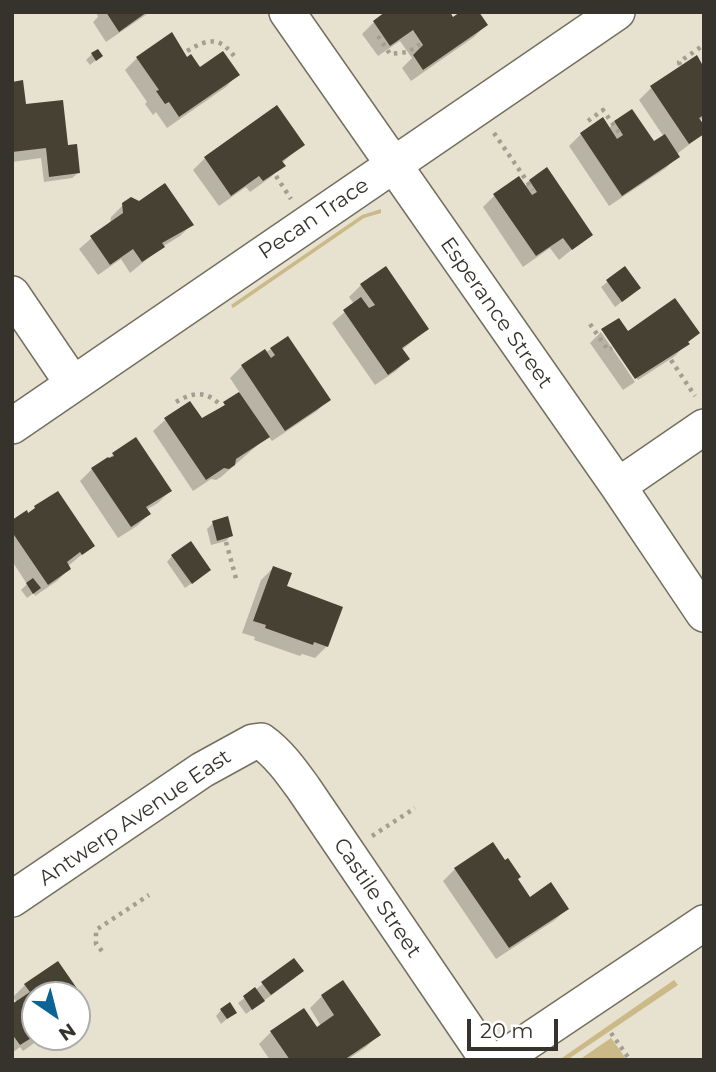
<!DOCTYPE html>
<html>
<head>
<meta charset="utf-8">
<style>
	body { margin:0 }
	#map { position:relative; width:716px; height:1072px; overflow:hidden; background:#e7e1cf; font-family:Montserrat,sans-serif }
	canvas { display:block }
	.frame { position:absolute; inset:0; border:14px solid #36332c; pointer-events:none }
	.north { position:absolute; left:21px; top:981px; width:70px; height:70px; box-sizing:border-box; background:#fff; border:2px solid #afadab; border-radius:50%; rotate:145deg; font-size:19px; font-weight:700; line-height:28px; text-align:center; color:#36332c }
	.north::after { content:''; display:block; margin:auto; width:24px; height:32px; background:#0a6495; clip-path:polygon(50% 0,100% 100%,50% 72%,0 100%) }
	.scale { position:absolute; left:467px; top:1019px; width:91px; height:32px; box-sizing:border-box; border:4px solid #36332c; border-top:0; padding-left:9px; font-size:21px; line-height:24px; white-space:nowrap; color:#36332c; -webkit-text-stroke:5px #fff; paint-order:stroke }
</style>
</head>
<body>
<div id="map">
<canvas width="716" height="1072"></canvas>
<div class="frame"></div>
<div class="north">N</div>
<div class="scale">20 m</div>
</div>
<script>
const ctx = document.querySelector('canvas').getContext('2d');
ctx.lineJoin = 'round';
function fillPath(path, color) { ctx.fillStyle = color; ctx.fill(path, 'evenodd'); }
function strokePath(path, color, width, dash) { ctx.strokeStyle = color; ctx.lineWidth = width; ctx.lineCap = dash ? 'butt' : 'round'; ctx.setLineDash(dash || []); ctx.stroke(path); }
function write(font, color, halo, rows, align = 'center') {
  ctx.font = font + ' Montserrat,sans-serif'; ctx.lineWidth = 7; ctx.setLineDash([]); ctx.textBaseline = 'middle'; ctx.strokeStyle = halo; ctx.fillStyle = color; for (const [text, x, y, turn = 0] of rows) {
    ctx.save(); ctx.translate(x, y); ctx.rotate((+turn || 0) * Math.PI / 180); ctx.textAlign = isNaN(turn) ? turn : align; if (halo) ctx.strokeText(text, 0, 0); ctx.fillText(text, 0, 0); ctx.restore();
  }
}
const green = new Path2D(`
	M381 209V213L364 218 233 308 231 305 362 215Z
	M674 980 678 985 567 1060H559Z
	M611 1038 627 1060H579Z`);
const shadow = new Path2D(`
	M96 12H150L106 42 93 22 98 17Z
	M374 22 486 25 474 37 411 81 402 68 412 58 400 41 378 56 362 34Z
	M171 35 187 59 199 69 237 75 226 87 167 128 156 112 153 115 145 104 147 102 125 70 137 58Z
	M92 54 101 56 90 65 86 60Z
	M696 58 701 66 704 65V117L699 121 704 133 677 154 678 156 666 168 609 206 569 146 581 134 608 129 615 122 653 144 664 137 639 100 651 88Z
	M12 83 25 106 66 145 78 173 72 178 44 182 41 158 12 162Z
	M302 145 282 163 283 165 271 177 250 192 246 187 219 206 193 170 205 158Z
	M530 181 591 234 559 260 550 248 523 267 483 207 495 195 524 187Z
	M123 205 192 224 180 236 162 247 130 273 121 259 98 275 79 249 110 222 111 217Z
	M625 268 633 293 615 307 601 287Z
	M361 285 427 329 402 350 408 359 396 371 375 385 332 323 354 304 349 297Z
	M604 331 627 333H697L675 356 638 380Z
	M601 332 635 382 623 390 590 343Z
	M271 349 329 399 317 411 272 441 268 436 221 477 216 480 211 479 193 491 153 431 165 420H201L214 413 240 393 230 378 242 366Z
	M113 455 170 491 158 503 146 510 149 514 137 526 118 538 80 481 92 469Z
	M57 493 92 546 68 566 69 569 57 581 35 596 34 593 27 598 21 590 27 584 12 561V522L28 515Z
	M213 523 231 535 226 541 211 545 207 529Z
	M172 556 203 575 185 588 167 562Z
	M273 568 327 646 315 658 302 654 300 656 254 640 255 637 242 633 261 580Z
	M455 869 516 880 529 899 567 909 555 920 496 959 443 881Z
	M294 960 296 977 246 1014 238 1003Z
	M58 963 83 1000 77 1006V995H35V1037H43L23 1051 20 1047 12 1053V1006L17 1003 13 997 25 985Z
	M322 996 378 1035 366 1047 347 1060H270L259 1044 271 1032 316 1029 321 1026 310 1008Z
	M221 1010 235 1012 221 1024 216 1016Z`);
const building = new Path2D(`
	M106 12H147L119 32Z
	M385 12H450L453 17 460 12H479L488 25 423 70 413 55 423 45 413 30 390 46 373 21Z
	M172 32 187 57 191 54 200 67 223 51 240 75 179 117 169 102 165 104 156 91 159 90 136 57Z
	M98 49 103 56 96 61 91 53Z
	M697 55 702 64 704 62V115L699 118 704 125V134L689 144 650 86Z
	M23 80 26 104 63 100 68 145 77 144 80 173 49 177 46 148 12 152V82Z
	M277 105 305 145 282 161 286 166 263 181 259 176 231 196 204 157Z
	M632 109 654 141 665 134 680 157 622 196 580 133 603 117 617 139 623 135 614 121Z
	M547 167 593 235 572 250 563 238 536 256 493 194 519 176 532 195 537 192 529 180Z
	M165 183 194 225 162 243 165 247 142 262 133 249 110 265 90 236 123 213 122 203 131 197 139 201Z
	M386 266 429 329 402 348 410 359 388 375 343 310 361 297 369 308 375 305 360 284Z
	M625 266 641 288 622 302 606 280Z
	M675 298 700 333 688 342 690 344 635 379 601 329 619 318 628 331Z
	M288 336 331 400 285 431 241 365 265 349 271 358 275 355 270 348Z
	M239 392 270 437 236 459 235 465 229 469 224 468 206 480 164 418 190 401 202 418 225 405 223 402Z
	M136 437 172 491 146 507 151 514 131 527 91 468 108 457 109 458 114 456 112 453Z
	M58 491 95 546 82 555 80 552 67 562 71 569 48 585 12 532V520L27 510 28 513 35 508 34 506Z
	M228 516 233 536 217 541 212 521Z
	M191 541 211 570 192 584 171 555Z
	M273 566 292 573 287 586 343 607 328 647 314 642 313 645 265 628 266 625 253 621Z
	M33 578 41 588 33 594 26 583Z
	M493 842 505 860 508 858 521 877 518 879 530 897 551 882 569 909 509 948 454 868Z
	M294 958 304 971 271 995 261 982Z
	M58 961 85 1000 77 1006V995H35V1037H41L36 1041 33 1037 20 1045 12 1034V1004L30 992 24 984Z
	M343 980 381 1035 344 1060H290L270 1031 304 1008 317 1027 334 1015 321 995Z
	M255 987 265 1001 252 1010 243 996Z
	M230 1002 237 1013 227 1019 220 1009Z`);
const path = new Path2D(`
	M378 36 390 54 408 52 420 44
	M187 51C210 37 221 37 237 60
	M680 65 679 62 704 45
	M588 121 603 110 620 134
	M494 133 533 190
	M276 176 291 199
	M590 324 608 350 612 348
	M671 360 695 396
	M176 402C193 392 207 390 221 406
	M226 542 237 582
	M372 836 415 808
	M102 951 96 944V930L149 895
	M611 1033 630 1060`);
const minor = new Path2D(`
	M287 12 618 486 704 614
	M12 294 73 384
	M12 426 617 12
	M618 486 704 427
	M12 899 202 770 253 742 261 741C279 754 291 771 304 789L488 1060
	M500 1060 704 923`);
const streetNames = [
	["Pecan Trace",314,219,-34],
	["Esperance Street",496,313,55],
	["Antwerp Avenue East",135,818,-34],
	["Castile Street",377,898,56]
];
fillPath(green, '#cbb988');
fillPath(shadow, '#0003');
fillPath(building, '#464132');
strokePath(minor, '#756f5f', 38);
strokePath(path, '#a39e91', 4.5, [3.5, 5]);
strokePath(minor, '#fff', 35);
write('21px', '#36332c', '#fff', streetNames);
</script>
</body>
</html>
